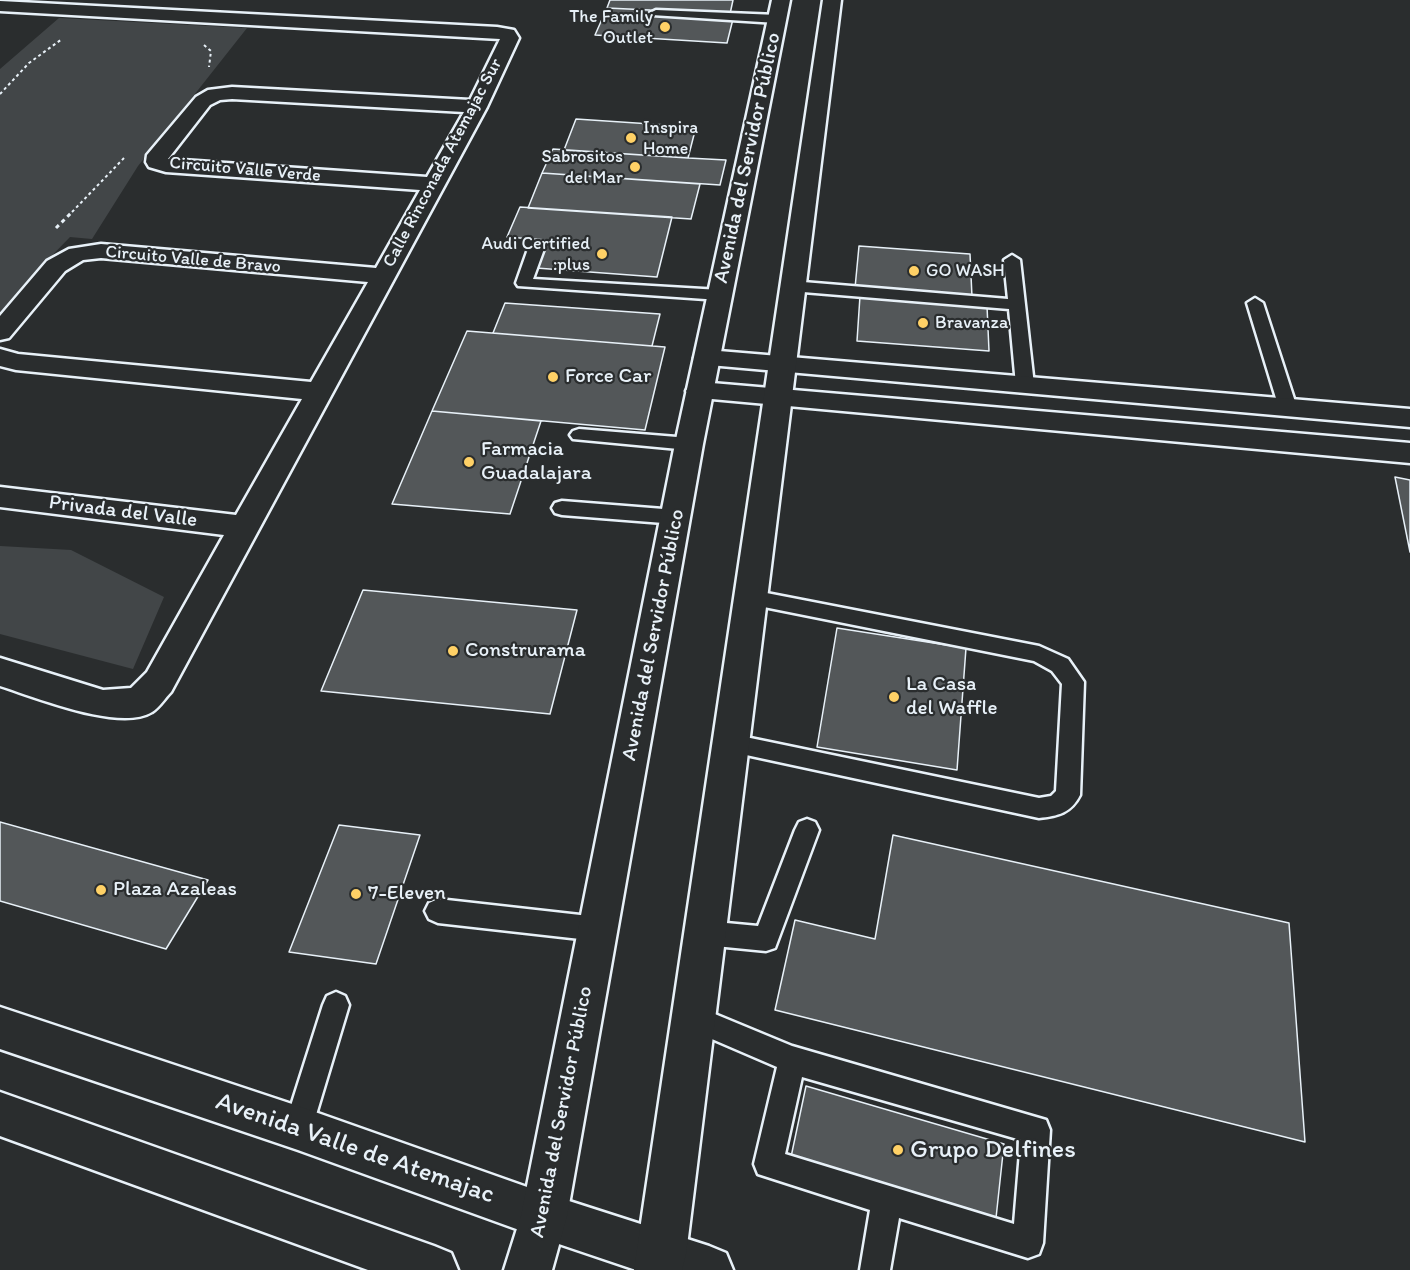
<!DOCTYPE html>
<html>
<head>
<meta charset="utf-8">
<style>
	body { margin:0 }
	canvas { display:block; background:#2a2d2e }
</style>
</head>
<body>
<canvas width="1410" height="1270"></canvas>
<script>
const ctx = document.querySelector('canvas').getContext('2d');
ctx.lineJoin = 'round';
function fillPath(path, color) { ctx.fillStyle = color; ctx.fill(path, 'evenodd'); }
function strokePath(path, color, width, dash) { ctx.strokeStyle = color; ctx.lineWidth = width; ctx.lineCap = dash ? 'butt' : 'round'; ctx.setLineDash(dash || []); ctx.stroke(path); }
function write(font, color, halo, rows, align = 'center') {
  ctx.font = font + ' Itim,sans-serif'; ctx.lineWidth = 4.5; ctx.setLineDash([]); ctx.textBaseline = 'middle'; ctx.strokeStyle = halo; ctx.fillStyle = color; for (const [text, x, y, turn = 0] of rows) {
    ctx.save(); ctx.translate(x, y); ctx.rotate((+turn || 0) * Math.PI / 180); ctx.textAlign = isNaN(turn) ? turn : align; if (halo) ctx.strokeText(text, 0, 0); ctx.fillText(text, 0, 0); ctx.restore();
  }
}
const green = new Path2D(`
	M59 18 247 28 138 166 92 239 70 237 32 276 0 319V69Z
	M0 546 71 550 164 597 133 669 0 634Z`);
const building = new Path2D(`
	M610 0H733L730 14 607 8Z
	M607 8 650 10 649 14 733 19 727 43 595 35Z
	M576 119 696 127 688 158 564 150Z
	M553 149 688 158 726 160 720 185 542 173Z
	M542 173 700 184 691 219 528 208Z
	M520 207 672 217 657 277 536 268 546 240 507 237Z
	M859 246 970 254 972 297 855 288Z
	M860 296 987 306 989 351 857 341Z
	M505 303 660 314 652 346 493 333Z
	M467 331 665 347 645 430 432 411Z
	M432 411 541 421 510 514 392 504Z
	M1395 477 1410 480V552Z
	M363 590 577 610 550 714 321 691Z
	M837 628 966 648 957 770 817 747Z
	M0 822 208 880 166 949 0 901Z
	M339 825 420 835 376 964 289 952Z
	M893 835 1289 923 1305 1142 775 1010 795 920 875 939Z
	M806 1086 1004 1144 996 1218 791 1157Z`);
const pathFar1 = new Path2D(`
	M204 45 211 51 209 67
	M0 94 29 63 62 39
	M72 212 124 158`);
const path = new Path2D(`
	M56 228 73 211`);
const lane = new Path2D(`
	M656 10 777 15 783 19 777 23 652 15 650 13Z
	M536 244 544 249 533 279 720 290 728 295 720 300 518 286 516 283 528 249Z
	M1012 255 1020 260 1034 385 1031 389H1019L1016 385 1009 309 791 291 783 286 791 281 1008 299 1004 260Z
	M1255 298 1263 303 1297 408 1294 412H1282L1279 408 1247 303Z
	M579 429 689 438 695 440 698 444 695 448 689 450 573 439 570 435 573 431Z
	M562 501 676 510 683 512 686 517 683 522 676 524 562 515 555 513 552 508 555 503Z
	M751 590 1039 646 1068 659 1084 682 1080 795C1071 813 1058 816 1039 818L723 750 720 743 723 736 731 734 1039 798 1051 796 1056 791 1062 684 1052 671 1034 661 744 603 741 598 744 593Z
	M807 819 815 822 819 830 775 948 766 951 705 945 696 942 692 933 696 924 705 921 758 926 795 830 799 822Z
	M438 899 598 917 607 921 611 929 607 937 598 941 438 923 429 919 425 911 429 903Z
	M336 992 345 996 349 1005 312 1128 308 1138 298 1142 288 1138 284 1128 323 1005 327 996Z
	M693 1005 792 1046 1046 1120 1050 1130 1043 1243 1039 1254 1028 1258 899 1218 890 1270H860L870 1210 758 1174 754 1164 777 1067 684 1027 680 1018 684 1009ZM802 1077 1021 1140 1014 1224 785 1154Z`);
const street = new Path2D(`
	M0 1 497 27 514 30 519 38 487 107 171 692C165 698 159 708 152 712 120 732 35 697 0 686V658L103 690 131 688 147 672 224 535 0 507V487L236 515 302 399 16 370 0 366V349L18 354 311 382 368 282 101 258 83 260 65 271 9 338 0 340V316L47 261 69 249 101 244 376 268 420 190 166 172 149 167 146 162 147 155 196 97 208 90 232 87 470 100 500 39 0 11ZM232 99 464 112 427 177 168 159 210 105 220 100Z
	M707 350 1410 409V427L698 364 694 358 698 352Z
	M700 382 1410 443V463L690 397 686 391 690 385Z
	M0 1007 298 1106 544 1193 709 1246 726 1253 733 1270H636L544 1239 298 1150 0 1049Z
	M0 1092 434 1246 451 1253 458 1270H368L0 1136Z`);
const secondary = new Path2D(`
	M772 0H790L703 444 567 1216 552 1270H504L521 1216 675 444Z
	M823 0H841L686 1254 682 1270H634Z`);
const markers = [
	[665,27,6,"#ffd166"],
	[631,138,6,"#ffd166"],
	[635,167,6,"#ffd166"],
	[602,254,6,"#ffd166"],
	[914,271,6,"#ffd166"],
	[923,323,6,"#ffd166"],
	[553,377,6,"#ffd166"],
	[469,462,6,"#ffd166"],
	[453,651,6,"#ffd166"],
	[894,697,6,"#ffd166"],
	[101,890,6,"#ffd166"],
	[356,894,6,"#ffd166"],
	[898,1150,6,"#ffd166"]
];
const farPoinames = [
	["The Family",653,17],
	["Outlet",653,38],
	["Inspira",643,128,"left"],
	["Home",643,149,"left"],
	["Sabrositos",623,157],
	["del Mar",623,178],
	["Audi Certified",590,244],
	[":plus",590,265],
	["GO WASH",926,271,"left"],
	["Bravanza",935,323,"left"]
];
const farStreetnames = [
	["Calle Rinconada Atemajac Sur",443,163,-62],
	["Circuito Valle Verde",245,170,5],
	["Circuito Valle de Bravo",193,260,5]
];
const streetNames = [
	["Avenida del Servidor Público",748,158,-78],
	["Privada del Valle",123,512,7],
	["Avenida del Servidor Público",654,635,-79],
	["Avenida del Servidor Público",562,1112,-79]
];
const poiNames = [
	["Force Car",565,377],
	["Farmacia",481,450],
	["Guadalajara",481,474],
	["Construrama",465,651],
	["La Casa",906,685],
	["del Waffle",906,709],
	["Plaza Azaleas",113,890],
	["7-Eleven",368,894]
];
const nearStreetnames = [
	["Avenida Valle de Atemajac",355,1149,19]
];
const nearPoinames = [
	["Grupo Delfines",910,1150]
];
fillPath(green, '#424648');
fillPath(building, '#535759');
strokePath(building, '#e8f1f8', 1.5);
strokePath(lane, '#e8f1f8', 5);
strokePath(street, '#e8f1f8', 5);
strokePath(secondary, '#e8f1f8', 5);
strokePath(pathFar1, '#e8f1f8', 2, [3, 3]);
strokePath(path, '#e8f1f8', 3, [4, 4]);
fillPath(lane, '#2a2d2e');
fillPath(street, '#2a2d2e');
fillPath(secondary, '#2a2d2e');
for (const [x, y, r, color] of markers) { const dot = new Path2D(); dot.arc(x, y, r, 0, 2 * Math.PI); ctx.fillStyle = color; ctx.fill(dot); strokePath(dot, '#2a2d2e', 2); }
write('18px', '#e8f1f8', '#2a2d2e', farPoinames, 'right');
write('18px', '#e8f1f8', '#2a2d2e', farStreetnames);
write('21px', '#e8f1f8', '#2a2d2e', streetNames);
write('21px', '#e8f1f8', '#2a2d2e', poiNames, 'left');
write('26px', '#e8f1f8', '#2a2d2e', nearStreetnames);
write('26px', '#e8f1f8', '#2a2d2e', nearPoinames, 'left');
</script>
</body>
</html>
